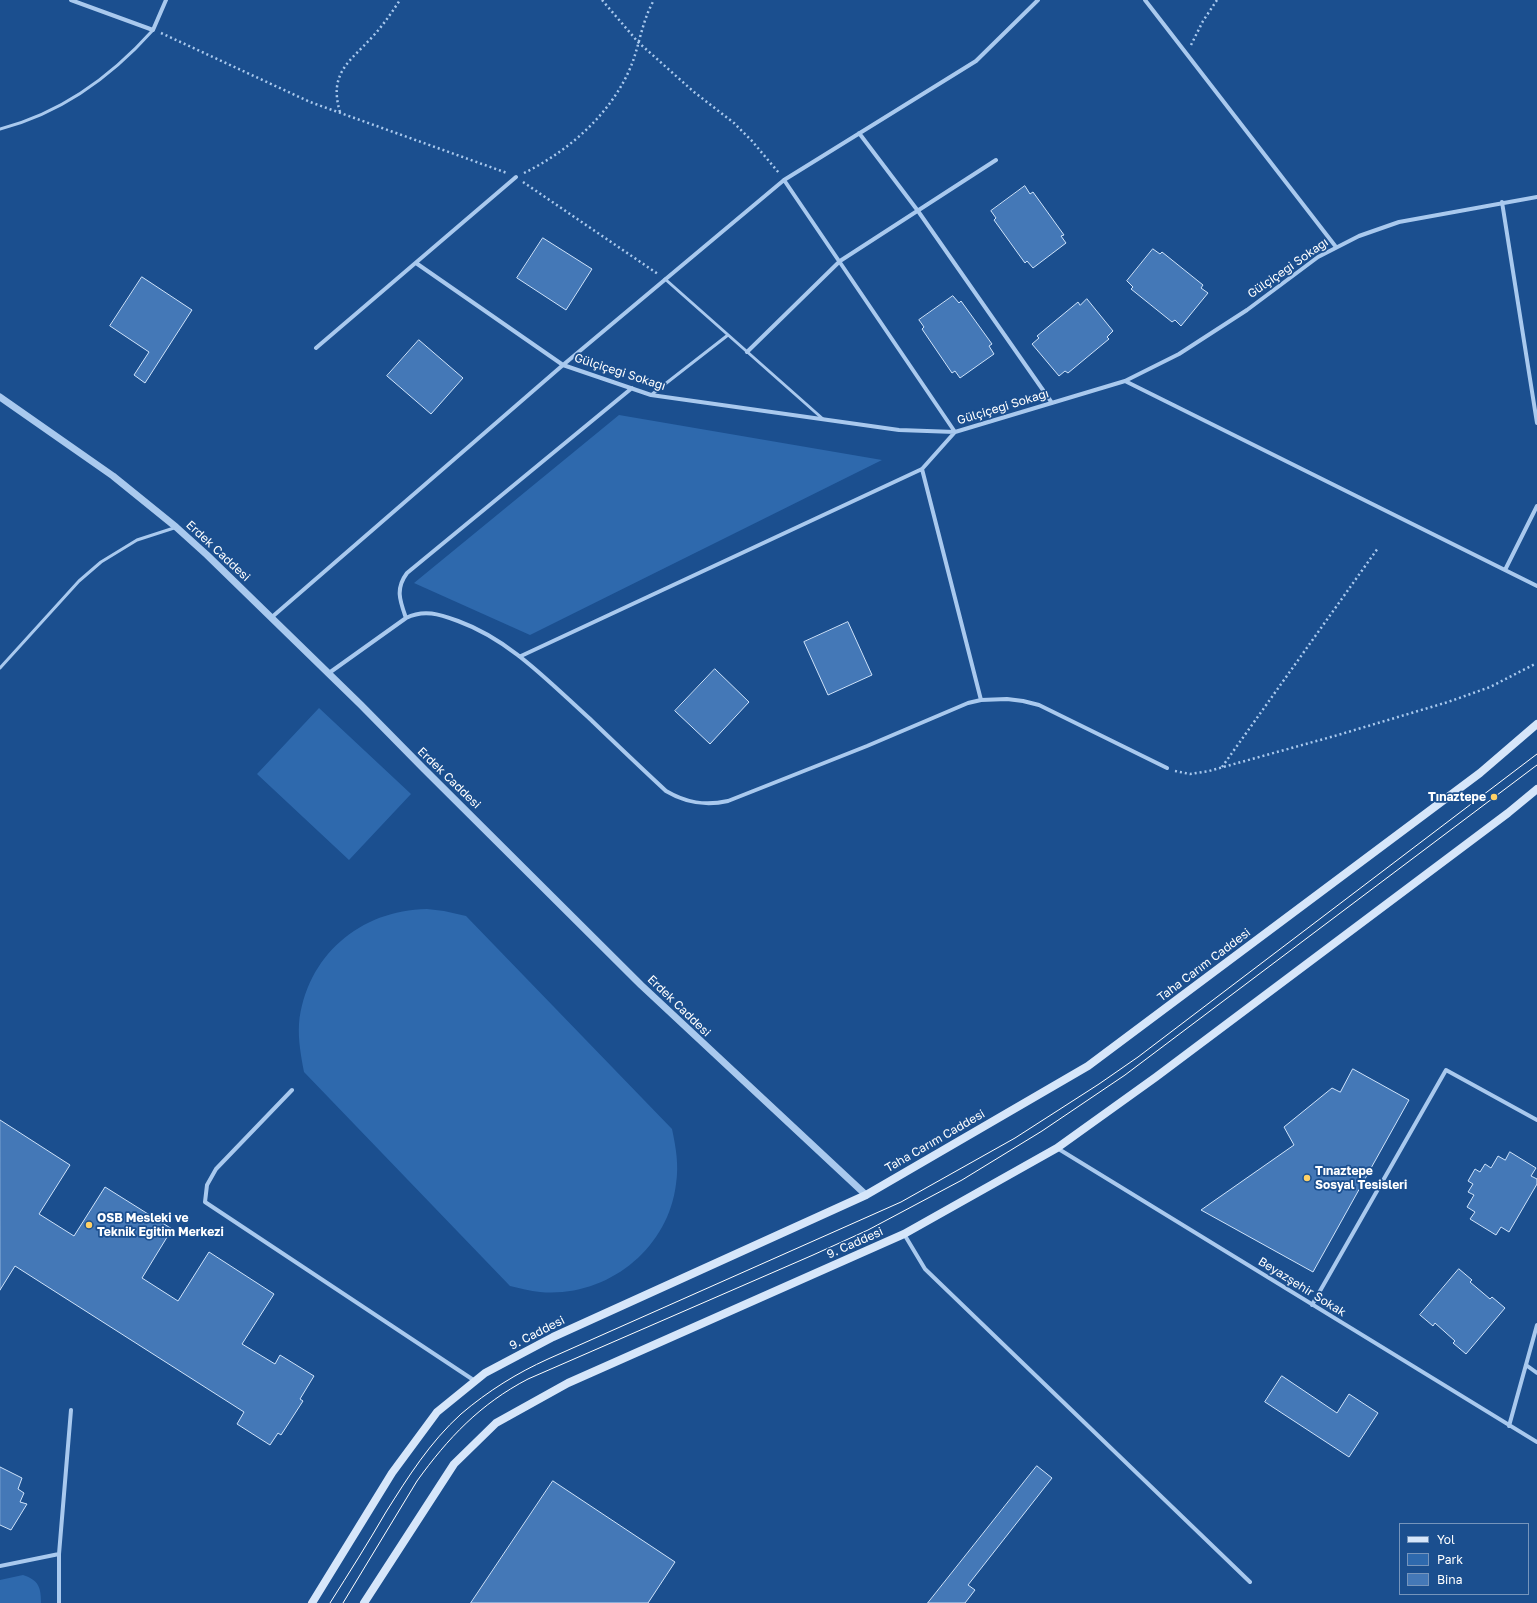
<!DOCTYPE html>
<html>
<head>
<meta charset="utf-8">
<style>
	body { margin:0 }
	#map { position:relative; width:1537px; height:1603px; overflow:hidden; background:#1b4f8f; font-family:"Golos Text",sans-serif }
	canvas { display:block }
	.legend { position:absolute; left:1399px; top:1523px; width:130px; height:72px; box-sizing:border-box; background:#1b4f8f; border:1px solid #7695bc; margin:0; padding:5px 7px; list-style:none; font-size:12px; color:#fff }
	.legend li { display:flex; align-items:center; gap:8px; height:20px }
	.legend b { width:20px; border:1px solid #7695bc }
</style>
</head>
<body>
<div id="map">
<canvas width="1537" height="1603"></canvas>
<ul class="legend">
<li><b style="height:5px;background:#d6e6fa"></b>Yol</li>
<li><b style="height:11px;background:#2e69ad"></b>Park</li>
<li><b style="height:11px;background:#4478b7"></b>Bina</li>
</ul>
</div>
<script>
const ctx = document.querySelector('canvas').getContext('2d');
ctx.lineJoin = 'round';
function fillPath(path, color) { ctx.fillStyle = color; ctx.fill(path, 'evenodd'); }
function strokePath(path, color, width, dash) { ctx.strokeStyle = color; ctx.lineWidth = width; ctx.lineCap = dash ? 'butt' : 'round'; ctx.setLineDash(dash || []); ctx.stroke(path); }
function write(font, color, halo, rows, align = 'center') {
  ctx.font = font + ' "Golos Text",sans-serif'; ctx.lineWidth = 3.5; ctx.setLineDash([]); ctx.textBaseline = 'middle'; ctx.strokeStyle = halo; ctx.fillStyle = color; for (const [text, x, y, turn = 0] of rows) {
    ctx.save(); ctx.translate(x, y); ctx.rotate((+turn || 0) * Math.PI / 180); ctx.textAlign = isNaN(turn) ? turn : align; if (halo) ctx.strokeText(text, 0, 0); ctx.fillText(text, 0, 0); ctx.restore();
  }
}
const green = new Path2D(`
	M619 415 882 460 530 635 414 583Z
	M319 708 411 794 349 860 257 774Z
	M427 909 444 911 466 916 672 1129C676 1148 679 1165 676 1184 668 1250 606 1298 540 1292 530 1291 520 1288 510 1286L304 1072C301 1056 298 1040 299 1024 306 956 360 910 427 909Z
	M23 1575C39 1580 41 1588 41 1603H0V1580Z`);
const building = new Path2D(`
	M1025 186 1030 194 1033 192 1064 235 1061 236 1066 243 1033 268 1027 261 1025 263 1017 252 994 220 996 218 991 211Z
	M543 238 592 269 566 310 517 278Z
	M1153 249 1160 254 1162 252 1203 285 1201 288 1208 293 1181 326 1175 320 1172 322 1131 289 1133 287 1127 281Z
	M142 277 192 310 145 383 134 375 149 352 110 326Z
	M953 296 959 303 961 301 992 344 989 346 994 354 960 378 955 371 952 373 922 329 924 327 919 320Z
	M1087 299 1113 331 1107 337 1109 339 1068 373 1065 371 1059 376 1032 344 1039 338 1037 336 1078 302 1080 305Z
	M419 340 463 378 431 414 387 376Z
	M848 622 872 675 828 695 804 642Z
	M715 669 749 702 710 744 675 711Z
	M1353 1069 1409 1100 1313 1272 1201 1210 1294 1145 1284 1127 1332 1088 1340 1092Z
	M0 1120 70 1165 39 1214 74 1236 105 1187 172 1229 142 1278 178 1301 209 1252 274 1294 242 1344 275 1364 280 1355 314 1376 300 1399 303 1401 281 1435 278 1433 270 1445 237 1424 244 1412 15 1266 0 1290Z
	M1510 1152 1536 1168 1531 1176 1537 1179V1184L1509 1232 1501 1227 1496 1235 1470 1219 1475 1212 1467 1207 1474 1195 1468 1192 1473 1184 1468 1181 1475 1169 1480 1172 1485 1164 1491 1168 1498 1156 1505 1160Z
	M1459 1269 1472 1280 1470 1282 1490 1299 1492 1297 1505 1308 1466 1354 1453 1343 1455 1341 1435 1323 1433 1326 1420 1315Z
	M1282 1376 1337 1413 1349 1394 1378 1413 1349 1457 1265 1402Z
	M1037 1466 1052 1478 968 1585 975 1590 965 1603H928Z
	M0 1467 22 1478 18 1489 24 1493 20 1502 27 1504 11 1530 0 1525Z
	M553 1481 675 1562 648 1603H471Z`);
const path = new Path2D(`
	M602 0 638 42 694 92 734 123 752 141 779 173
	M161 33 310 102 507 173
	M1191 45 1203 21 1217 0
	M340 112C328 72 351 61 374 35 384 24 392 12 400 0
	M524 173C571 150 615 110 633 61 640 41 643 19 654 0
	M523 182 658 274
	M1222 767 1378 548
	M1175 771 1190 774 1209 771 1338 735 1448 702 1490 687 1535 664`);
const service = new Path2D(`
	M0 129C62 113 111 77 153 30
	M665 279 823 419
	M651 395 728 335
	M0 668 79 581 101 562 137 540 174 528`);
const minor = new Path2D(`
	M71 0 153 30 166 0
	M1145 0 1336 247
	M859 133 918 211 1052 403
	M1502 202 1537 423
	M416 263 563 365 651 395 899 430 955 432 1125 381 1179 354 1247 310 1318 257 1359 236 1399 222 1537 197
	M316 348 516 177
	M747 352 840 261 996 160
	M1125 381 1537 586
	M922 469 981 700
	M1505 570 1537 506
	M272 617 563 365 784 180 976 61 1038 0
	M406 618C400 601 395 589 407 573L632 388
	M521 656 922 469 955 432 784 180
	M329 673 406 618C424 609 439 614 458 621 510 640 548 681 589 718 614 742 640 767 666 791 686 803 705 806 728 801L867 746 968 703 981 700 1007 699 1023 701 1039 705 1167 768
	M292 1090 216 1169 207 1185 205 1202 475 1381
	M1057 1148 1537 1442
	M904 1234 925 1269 1250 1582
	M1312 1305 1446 1070 1537 1120
	M1526 1365 1537 1373
	M1509 1426 1537 1325
	M0 1566 59 1554
	M59 1603V1554L71 1410`);
const tertiary = new Path2D(`
	M0 397 113 476 176 527 207 555 361 705 424 769 641 985 866 1195`);
const secondary = new Path2D(`
	M312 1603 392 1473 437 1412 485 1373 553 1337 866 1195 1088 1066 1480 773 1537 724
	M364 1603 454 1464 496 1423 568 1383 904 1234 1057 1148 1156 1077 1508 813 1537 789`);
const tram = new Path2D(`
	M330 1603C349 1573 368 1543 386 1512 408 1477 430 1442 461 1414 488 1391 517 1373 548 1359L901 1202 1015 1138 1099 1084 1138 1057 1537 754
	M343 1603 417 1481C448 1438 480 1404 528 1379L813 1255 868 1230 962 1180 1042 1131 1125 1075 1537 765`);
const markers = [
	[1494,797,4,"#ffd166"],
	[1307,1178,4,"#ffd166"],
	[89,1225,4,"#ffd166"]
];
const streetNames = [
	["Gülçiçeği Sokağı",1288,268,-35],
	["Gülçiçeği Sokağı",620,372,18],
	["Gülçiçeği Sokağı",1003,407,-17],
	["Erdek Caddesi",218,551,43],
	["Erdek Caddesi",449,778,44],
	["Taha Carım Caddesi",1204,965,-37],
	["Erdek Caddesi",679,1006,44],
	["Taha Carım Caddesi",935,1141,-30],
	["9. Caddesi",855,1243,-24],
	["Beyazşehir Sokak",1302,1287,32],
	["9. Caddesi",537,1333,-27]
];
const poiNames = [
	["Tınaztepe",1486,797,"right"],
	["Tınaztepe",1315,1171],
	["Sosyal Tesisleri",1315,1185],
	["OSB Mesleki ve",97,1218],
	["Teknik Eğitim Merkezi",97,1232]
];
fillPath(green, '#2e69ad');
fillPath(building, '#4478b7');
strokePath(building, '#cfe3fa', 1);
strokePath(path, '#a9c9ee', 2.5, [2, 3]);
strokePath(service, '#a9c9ee', 3);
strokePath(minor, '#a9c9ee', 4);
strokePath(tertiary, '#a9c9ee', 7);
strokePath(secondary, '#d6e6fa', 8);
strokePath(tram, '#fff', 1);
for (const [x, y, r, color] of markers) { const dot = new Path2D(); dot.arc(x, y, r, 0, 2 * Math.PI); ctx.fillStyle = color; ctx.fill(dot); strokePath(dot, '#1b4f8f', 1.5); }
write('12px', '#fff', '#1b4f8f', streetNames);
write('bold 12px', '#fff', '#1b4f8f', poiNames, 'left');
</script>
</body>
</html>
